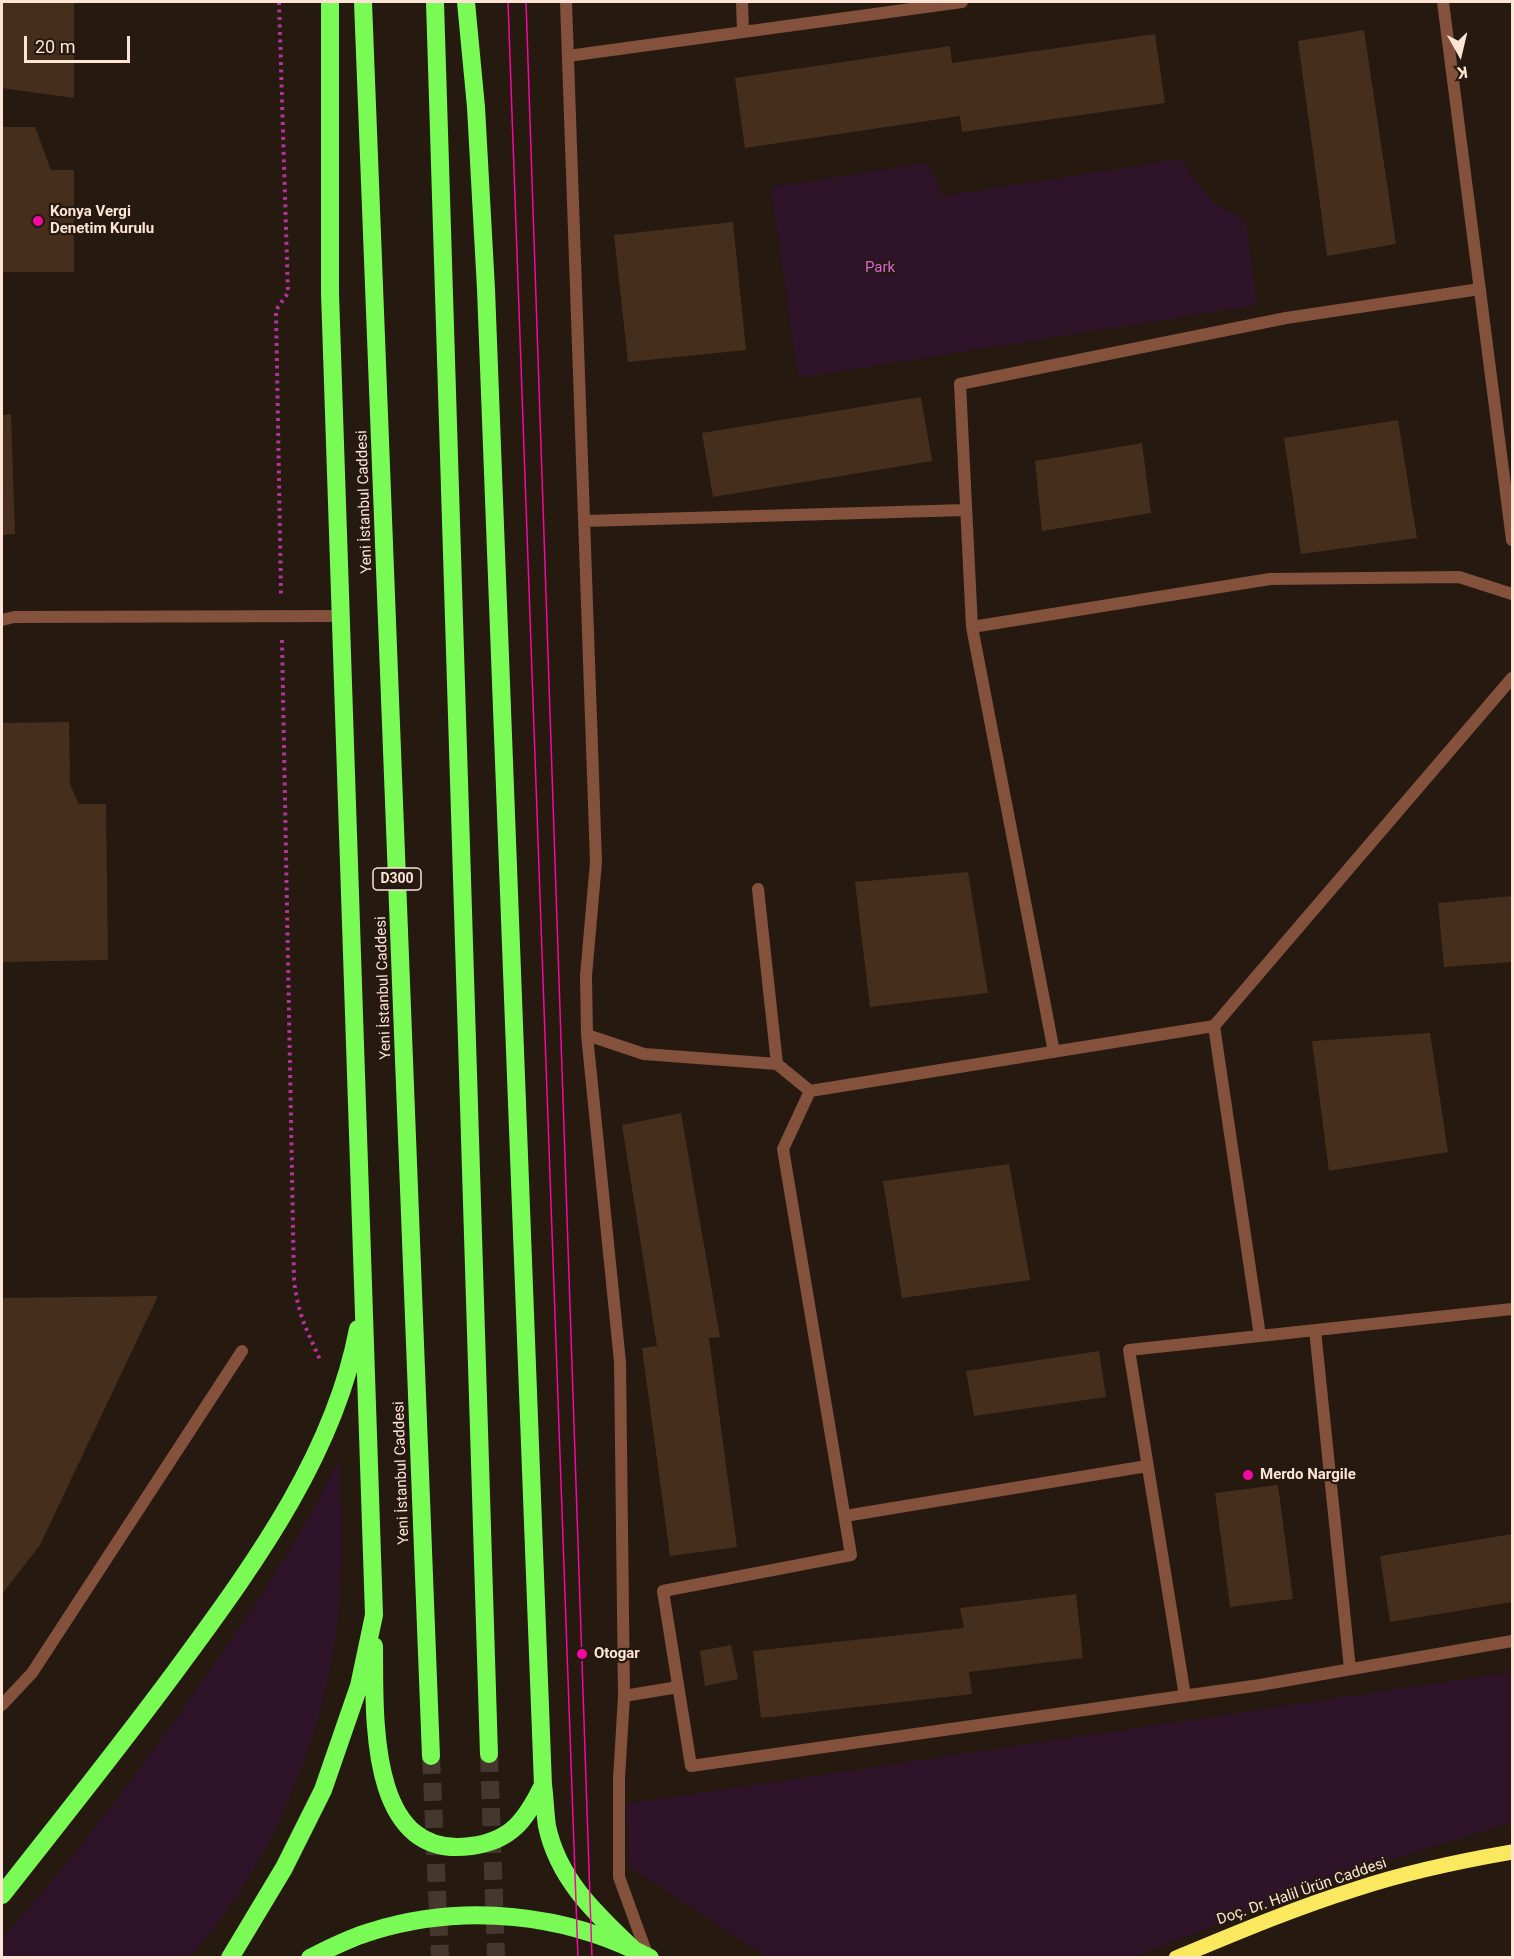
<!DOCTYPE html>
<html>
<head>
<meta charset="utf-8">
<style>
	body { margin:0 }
	#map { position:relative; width:1514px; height:1959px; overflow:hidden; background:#251910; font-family:Roboto,sans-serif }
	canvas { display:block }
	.frame { position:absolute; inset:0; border:3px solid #fee4d5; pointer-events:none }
	.north { position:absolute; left:1430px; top:24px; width:60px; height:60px; -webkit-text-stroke:4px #251910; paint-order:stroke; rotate:172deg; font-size:16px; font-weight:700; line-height:24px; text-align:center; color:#fee4d5 }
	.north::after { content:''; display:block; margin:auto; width:21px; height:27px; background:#fee4d5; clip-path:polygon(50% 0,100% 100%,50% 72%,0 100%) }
	.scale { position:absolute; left:24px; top:36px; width:106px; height:27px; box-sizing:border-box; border:3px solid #fee4d5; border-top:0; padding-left:8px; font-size:18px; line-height:21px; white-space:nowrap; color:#fee4d5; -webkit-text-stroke:4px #251910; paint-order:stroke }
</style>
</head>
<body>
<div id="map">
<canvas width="1514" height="1959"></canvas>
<div class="frame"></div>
<div class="north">K</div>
<div class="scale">20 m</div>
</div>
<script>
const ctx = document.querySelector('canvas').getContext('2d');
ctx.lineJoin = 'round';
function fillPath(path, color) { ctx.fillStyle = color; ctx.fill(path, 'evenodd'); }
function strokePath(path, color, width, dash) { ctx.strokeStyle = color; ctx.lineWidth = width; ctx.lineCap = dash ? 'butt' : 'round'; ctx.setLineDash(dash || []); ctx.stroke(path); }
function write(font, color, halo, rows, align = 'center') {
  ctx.font = font + ' Roboto,sans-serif'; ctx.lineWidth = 4.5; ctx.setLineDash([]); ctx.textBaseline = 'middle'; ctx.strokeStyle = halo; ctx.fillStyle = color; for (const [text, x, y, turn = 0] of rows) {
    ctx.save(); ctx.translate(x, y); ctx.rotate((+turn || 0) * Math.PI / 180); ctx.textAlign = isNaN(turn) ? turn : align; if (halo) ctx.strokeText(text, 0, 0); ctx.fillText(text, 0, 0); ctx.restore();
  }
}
const green = new Path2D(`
	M1181 159 1192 177 1214 203 1246 220 1257 305 798 378 771 187 927 163 943 196Z
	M339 1459C342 1509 344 1559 339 1610 327 1731 272 1867 190 1957H2V1938C76 1856 143 1767 206 1676 255 1606 302 1536 339 1459Z
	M1512 1672V1822L1391 1860 1132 1957H766L630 1867 626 1804Z`);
const building = new Path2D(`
	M2 2H74V98L2 88Z
	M1364 30 1396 244 1327 256 1298 41Z
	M1155 34 1165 103 962 132 960 116 745 148 735 78 950 46 952 63Z
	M2 127H35L51 170H74V272H2Z
	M733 222 746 350 628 362 614 235Z
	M921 397 932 461 713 497 702 433Z
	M11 414 15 534 2 535V415Z
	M1398 420 1417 538 1301 554 1284 438Z
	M1142 443 1151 513 1042 531 1035 461Z
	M69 722 70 785 79 804H106L108 960 2 962V723Z
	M968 872 988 993 870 1007 855 882Z
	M1512 896V962L1444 967 1438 903Z
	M1430 1033 1448 1152 1329 1171 1312 1041Z
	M681 1113 720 1337 709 1338 737 1547 670 1556 642 1348 657 1346 622 1125Z
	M1009 1164 1030 1280 902 1298 883 1181Z
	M158 1296 40 1545 2 1594V1298Z
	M1099 1351 1106 1397 974 1416 966 1371Z
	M1278 1485 1293 1599 1230 1607 1215 1493Z
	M1512 1534V1602L1390 1622 1380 1556Z
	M1076 1594 1083 1658 969 1672 972 1694 761 1718 753 1651 964 1628 960 1608Z
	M731 1645 738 1679 705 1686 700 1651Z`);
const highwayTunnel = new Path2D(`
	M489 1754 496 1958
	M431 1756 440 1958`);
const path = new Path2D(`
	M279 2 288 293 276 310 281 594
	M282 640 294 1280C298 1316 307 1330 321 1362`);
const lane = new Path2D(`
	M2 620 14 617 341 616
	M2 1705 32 1673 242 1351`);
const street = new Path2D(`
	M566 2 596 862 586 976 587 1035 620 1362 624 1696 678 1687
	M742 2 743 32
	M1443 2 1512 540
	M568 56 962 2
	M585 521 966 510
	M972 627 1270 579 1459 577 1512 594
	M758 889 777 1064
	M1214 1026 1260 1336
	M587 1035 644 1054 777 1064 810 1091 1214 1026 1512 678
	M1054 1052 972 627 960 384 1286 318 1480 289
	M810 1091 783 1149 851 1555 663 1591 691 1766 1260 1685 1512 1641
	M1315 1330 1350 1669
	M845 1516 1147 1466
	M624 1696 619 1779V1877L648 1957
	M1185 1696 1129 1350 1512 1309`);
const primary = new Path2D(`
	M1176 1958C1236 1933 1295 1908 1356 1889 1407 1872 1460 1861 1512 1852`);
const highway = new Path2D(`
	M363 2 431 1756
	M435 2 489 1754
	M466 2 476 107 486 289 543 1785C545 1799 545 1813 547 1826 558 1879 596 1914 633 1949
	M374 1646C375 1712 366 1861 471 1846 511 1841 526 1820 543 1785
	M2 1895C64 1816 127 1738 186 1657 258 1559 335 1451 358 1329
	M230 1958 284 1868 323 1790 359 1686 374 1615 330 293V2
	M310 1958C330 1948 351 1937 373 1931 464 1903 566 1913 650 1958`);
const tram = new Path2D(`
	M508 2 578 1958
	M526 2 592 1958`);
const markers = [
	[38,221,6,"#f707a2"],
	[1248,1475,6,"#f707a2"],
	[582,1654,6,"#f707a2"]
];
const shields = [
	[397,879,48]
];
const shieldNames = [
	["D300",397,879]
];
const poiNames = [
	["Konya Vergi",50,212],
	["Denetim Kurulu",50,229],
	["Merdo Nargile",1260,1475],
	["Otogar",594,1654]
];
const parkNames = [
	["Park",880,268]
];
const streetNames = [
	["Yeni İstanbul Caddesi",365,502,-92],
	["Yeni İstanbul Caddesi",384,988,-92],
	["Yeni İstanbul Caddesi",402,1473,-92],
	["Doç. Dr. Halil Ürün Caddesi",1302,1892,-19]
];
fillPath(green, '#2f1329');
fillPath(building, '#452f1c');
strokePath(highwayTunnel, '#46372e', 18, [18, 9]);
strokePath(path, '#b4339b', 4, [3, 4.5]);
strokePath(lane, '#83513c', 12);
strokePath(street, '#83513c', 12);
strokePath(primary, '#fae85f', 15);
strokePath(highway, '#79fa54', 18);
strokePath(tram, '#f707a2', 1.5);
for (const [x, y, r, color] of markers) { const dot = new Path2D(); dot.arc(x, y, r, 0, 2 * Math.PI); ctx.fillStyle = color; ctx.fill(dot); strokePath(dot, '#251910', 2); }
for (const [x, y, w] of shields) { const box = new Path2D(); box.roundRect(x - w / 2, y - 11, w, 22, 4.5); ctx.fillStyle = '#251910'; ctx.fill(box); strokePath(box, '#fee4d5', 1.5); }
write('bold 14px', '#fee4d5', null, shieldNames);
write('bold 15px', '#fee4d5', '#251910', poiNames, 'left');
write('15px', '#dc62dc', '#251910', parkNames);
write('15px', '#fee4d5', '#251910', streetNames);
</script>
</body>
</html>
